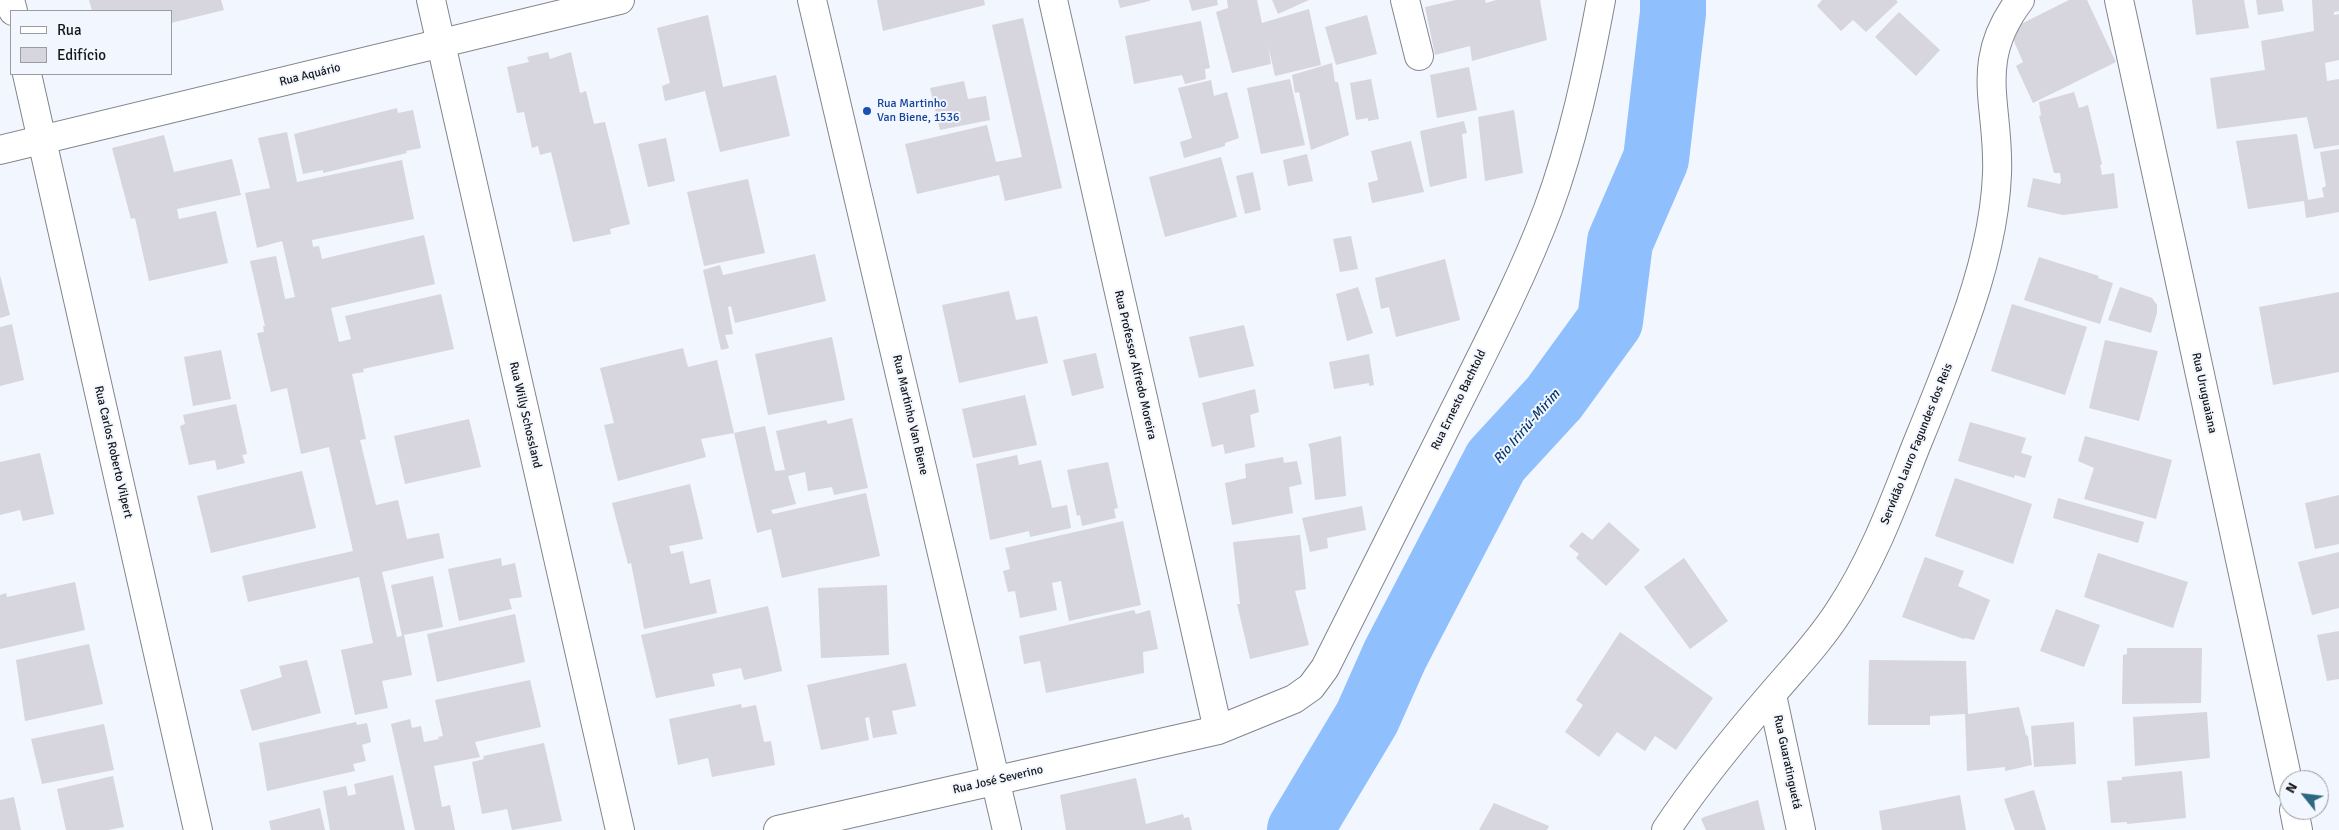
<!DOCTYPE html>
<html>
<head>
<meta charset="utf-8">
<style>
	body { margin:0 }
	#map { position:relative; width:2339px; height:830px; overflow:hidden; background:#f2f6fe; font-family:Signika,sans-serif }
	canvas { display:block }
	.legend { position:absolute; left:10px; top:10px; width:162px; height:65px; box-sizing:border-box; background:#f2f6fe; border:1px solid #9a9ca2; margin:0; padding:6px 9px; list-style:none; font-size:15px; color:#151618 }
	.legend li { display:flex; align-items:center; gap:10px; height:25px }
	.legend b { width:25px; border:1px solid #9a9ca2 }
	.north { position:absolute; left:2279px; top:770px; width:50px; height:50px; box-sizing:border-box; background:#f2f6fe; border:1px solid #9a9ca2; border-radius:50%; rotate:299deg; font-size:14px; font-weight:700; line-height:20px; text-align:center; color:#151618 }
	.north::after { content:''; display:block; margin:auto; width:18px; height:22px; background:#2d6780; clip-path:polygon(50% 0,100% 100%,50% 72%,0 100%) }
</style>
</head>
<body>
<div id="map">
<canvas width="2339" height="830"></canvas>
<ul class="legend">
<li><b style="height:6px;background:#fff"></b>Rua</li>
<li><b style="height:14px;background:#d7d5dd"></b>Edifício</li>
</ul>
<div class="north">N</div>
</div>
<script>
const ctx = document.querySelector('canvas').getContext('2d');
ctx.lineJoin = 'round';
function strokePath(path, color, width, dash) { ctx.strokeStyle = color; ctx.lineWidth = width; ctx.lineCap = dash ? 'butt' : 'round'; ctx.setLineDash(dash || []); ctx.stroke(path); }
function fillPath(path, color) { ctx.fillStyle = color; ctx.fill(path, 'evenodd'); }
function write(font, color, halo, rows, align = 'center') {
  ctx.font = font + ' Signika,sans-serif'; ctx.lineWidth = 4; ctx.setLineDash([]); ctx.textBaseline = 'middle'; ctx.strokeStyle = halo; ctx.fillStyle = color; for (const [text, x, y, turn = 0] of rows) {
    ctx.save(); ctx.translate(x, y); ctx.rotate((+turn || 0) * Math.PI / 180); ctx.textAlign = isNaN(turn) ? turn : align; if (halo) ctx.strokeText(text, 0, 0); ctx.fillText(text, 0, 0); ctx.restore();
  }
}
const river = new Path2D(`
	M1300 830 1367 718 1395 655 1496 461 1554 398 1610 321 1620 242 1656 159 1673 13V0`);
const building = new Path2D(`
	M89 0H221L224 10 171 23V11H92Z
	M877 0H984L985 5 883 31Z
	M1118 0H1150V1L1120 8Z
	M1189 0H1217L1218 5 1192 11Z
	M1227 0H1257L1262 23 1309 9 1321 65 1275 76 1268 45 1271 64 1232 73 1216 12 1228 8Z
	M1272 0H1309L1278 14Z
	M1456 0H1485L1486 3 1496 0H1540L1547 40 1472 61 1470 46 1435 55 1425 7Z
	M1822 0H1896L1898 2 1866 32 1853 20 1841 31 1817 6Z
	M2069 0H2087L2116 62 2033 103 2016 66 2023 62 2009 30Z
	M2192 0H2244L2249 28 2196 35Z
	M2256 0H2282L2284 11 2258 15Z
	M2312 0H2339V11L2334 12V15L2339 14V60L2325 63 2327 81 2339 79V145L2314 149 2307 117 2217 129 2210 78 2265 70 2261 41 2314 31Z
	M1899 12 1940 50 1916 76 1875 37Z
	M708 15 723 87 776 75 790 136 720 152 705 91 665 101 662 86 670 83 657 28Z
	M1367 15 1377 54 1336 65 1325 27Z
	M1023 18 1062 188 1005 201 999 175 917 194 905 144 987 125 996 162 1022 157 992 25Z
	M1201 21 1210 68 1205 69 1206 79 1185 84 1182 75 1134 84 1125 36Z
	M548 52 550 59 571 52 580 93 586 91 594 124 605 122 630 224 610 229 611 234 573 242 551 152 540 155 538 146 532 148 524 112 517 113 507 67 529 62 527 57Z
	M1332 63 1335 82H1338L1349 135 1311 150 1299 92 1295 93 1292 75Z
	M1469 67 1477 110 1437 118 1430 75Z
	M1290 79 1305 145 1261 154 1247 88Z
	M1371 79 1379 119 1368 121V118L1356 120 1350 83Z
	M1211 80 1214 96 1227 92 1239 138 1225 143V146L1184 158 1180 142 1192 138 1178 88Z
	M964 81 968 99 986 96 990 120 940 130 930 88Z
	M2074 92 2079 108 2088 105 2102 164 2100 165 2102 175 2114 173 2118 208 2063 215 2027 207 2033 178 2060 184 2061 180 2060 173H2054L2039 116 2041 115 2039 102Z
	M397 108 398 113 413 110 421 148 406 151 407 153 323 173V170L303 174 294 134Z
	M1514 110 1523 173 1485 181 1478 117Z
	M1464 121 1467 133 1462 134 1467 178 1430 187 1420 131Z
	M287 132 297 182 402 160 414 219 312 240 313 247 319 246 322 259 424 235 435 284 331 308 339 342 351 339 345 316 441 294 454 349 363 369 364 372 352 374 366 439 360 440 376 505 398 500 407 539 439 533 444 558 382 572 397 637 402 636 391 585 433 576 443 627 404 635 412 675 382 681 388 708 355 715 341 650 373 643 359 577 248 602 242 576 353 551 329 447 301 454 287 388 271 392 257 333 264 332 263 326H265L250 261 276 256 285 299 295 297 282 241 257 248 245 193 270 188 258 138Z
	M2297 134 2308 200 2324 197 2322 188 2326 186 2320 152 2339 149V212L2306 218 2304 201 2248 209 2236 141Z
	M164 135 174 172 232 159 241 195 177 209 179 219 216 211 228 263 149 281 135 218 131 219 112 148Z
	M666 138 675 181 648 187 638 144Z
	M1411 141 1424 192 1372 203 1368 183 1378 180 1371 151Z
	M1307 154 1313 181 1288 186 1283 160Z
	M1221 157 1237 217 1165 237 1149 177Z
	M1253 172 1261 210 1245 214 1236 176Z
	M748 179 765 253 704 266 687 192Z
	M1351 236 1358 269 1340 272 1333 239Z
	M815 254 826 301 735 323 731 306 728 307 733 334 725 335 729 348 721 350 703 270 720 265 723 275Z
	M2039 257 2099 276 2098 278 2113 283 2100 324 2024 300Z
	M1445 259 1460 320 1396 337 1389 307 1381 309 1375 278Z
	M0 275 10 315 0 318Z
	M1358 287 1373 333 1347 341 1336 294Z
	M2120 287 2152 298 2157 305V313L2151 333 2108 320Z
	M1009 291 1016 320 1037 316 1048 363 959 383 942 305Z
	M2339 292V372L2273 385 2259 307Z
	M2012 304 2087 327 2065 395 1991 371Z
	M12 324 24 380 0 386V327Z
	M1244 325 1254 366 1199 378 1189 337Z
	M832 337 845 400 768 415 755 354Z
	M2105 340 2158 351 2139 421 2089 408Z
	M683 348 688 367 717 360 734 433 701 439 706 457 618 481 604 425 614 423 600 368Z
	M221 350 231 399 193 406 184 357Z
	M1096 353 1104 388 1072 396 1063 360Z
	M1369 354 1374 385 1369 386V383L1334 389 1329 362Z
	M1255 389 1259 412 1250 415 1255 447 1225 454 1223 444 1212 447 1202 403Z
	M1025 395 1037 445 973 458 962 409Z
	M236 404 247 454 242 455 245 463 217 470 215 460 189 465 180 426 185 424 183 415Z
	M852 418 868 488 834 495 832 487 808 491 805 472 788 476 796 504 771 510 773 514 866 493 880 556 782 578 771 529 757 533 734 433 765 426 775 471 785 470 776 431 826 420 828 424Z
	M469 419 481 467 405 484 394 436Z
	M1970 422 2026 438 2021 453 2032 456 2025 478 2015 475 2014 478 1958 461Z
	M1341 436 1346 496 1315 500 1310 449 1308 444Z
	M2085 436 2172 460 2156 519 2084 499 2094 468 2078 461Z
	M40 453 54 514 23 521 20 510 0 515V462Z
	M1017 455 1019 465 1041 460 1052 508 1067 505 1071 528 1030 537 1029 531 990 540 976 464Z
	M1283 457 1284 463 1297 461 1302 484 1289 487 1293 513 1232 525 1225 483 1246 478 1245 464Z
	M1108 462 1118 508 1114 509 1116 518 1082 526 1080 515 1077 516 1067 470Z
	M302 471 316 528 211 553 197 496Z
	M1955 478 2032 504 2013 564 1935 536Z
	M690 484 703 539 669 546 671 554 683 551 690 584 710 579 717 613 644 629 631 563 628 564 612 503Z
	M2339 495V544L2315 549 2305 503Z
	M2058 498 2144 522 2138 543 2053 518Z
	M1362 506 1366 530 1327 538 1328 548 1310 552 1302 518Z
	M1123 521 1141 605 1069 621 1061 581 1052 583 1057 610 1020 618 1015 591 1008 592 1003 571 1010 569 1005 548Z
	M1609 522 1640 550 1606 586 1576 558 1579 554 1569 546 1582 532 1592 540Z
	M1300 535 1306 589 1295 591 1309 645 1250 659 1237 604H1240L1233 542Z
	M2339 552V608L2312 615 2298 562Z
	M2098 553 2188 582 2173 628 2084 597Z
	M1925 557 1964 571 1958 586 1990 600 1974 640 1965 638 1964 639 1902 617Z
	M501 558 502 566 515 563 522 597 509 599 512 609 459 621 448 569Z
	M1684 558 1728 621 1690 649 1644 587Z
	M75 582 85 630 0 649V595L6 593 7 597Z
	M887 585 889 655 821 658 818 588Z
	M768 606 782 671 744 680 741 668 712 674 715 686 656 698 641 635Z
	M2056 609 2100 625 2084 667 2040 651Z
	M1134 610 1136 614 1150 610 1158 649 1143 652 1144 673 1046 693 1040 661 1024 664 1019 636Z
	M515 614 525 662 437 682 427 634Z
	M2339 631V679L2327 681 2317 635Z
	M1620 632 1713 698 1676 750 1655 736 1645 751 1617 732 1599 757 1565 732 1583 705 1576 700Z
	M89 644 103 704 25 721 16 660Z
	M2127 648H2202L2201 703 2122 704 2123 655 2127 654Z
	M307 660 321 713 252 731 240 690 282 677 279 666Z
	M1869 660 1966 661 1968 714 2019 707 2026 735 2028 736 2032 765 2005 771V767L1967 771 1965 714 1930 716V725H1868Z
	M906 663 916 706 892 711 897 734 873 738 869 717 865 718 869 740 821 750 807 685Z
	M530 680 541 727 475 742 480 757 434 766 442 807 450 805 455 830H415L391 724 410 719 412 728 421 726 424 742 439 739 438 737 443 736 435 700Z
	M741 704 742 708 756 705 764 742 771 741 775 765 712 777 708 758 678 765 669 719Z
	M2207 712 2210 758 2135 766 2133 717Z
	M356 722 357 725 367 723 371 742 362 745 366 761 353 764 355 771 267 791 259 743Z
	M2074 722 2076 764 2034 767 2031 726Z
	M104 724 114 770 42 784 31 739Z
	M544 743 562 821 512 830 507 809 482 814 472 762 484 759 483 756Z
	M2182 771 2186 818 2127 824V822L2111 823 2107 781 2122 780V777Z
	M393 775 405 830H330L323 791 346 786 348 796 356 794 354 784Z
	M113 776 124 827 108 830H66L57 789Z
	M1136 778 1146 824 1183 814 1184 818 1189 817 1192 830H1066L1060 795Z
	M2034 790 2046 830H2015L2004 799Z
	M1960 795 1966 830H1882L1879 811Z
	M14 797 21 830H0V800Z
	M1758 800 1765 830H1706L1701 819 1704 817Z
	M1494 803 1549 826 1547 830H1479Z
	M320 808 325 830H271L269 821Z`);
const street = new Path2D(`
	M10 0 13 11
	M1053 0 1218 730
	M1405 0 1419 56
	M2119 0 2289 786
	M27 74 198 830
	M0 150 620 0
	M1772 695 1801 830
	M2294 810 2298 830
	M778 830 1218 730 1294 699 1311 687 1325 668C1368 582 1411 496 1454 411 1487 345 1522 278 1548 209 1573 141 1588 70 1601 0
	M1666 830C1698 782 1734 738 1772 694 1795 667 1820 641 1839 611 1873 560 1894 502 1916 446 1932 407 1948 368 1962 329 1980 280 1995 227 1997 174 2000 105 1972 63 2020 0`);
const secondary = new Path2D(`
	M431 0 620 830
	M812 0 1007 830`);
const markers = [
	[867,111,5,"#1a4fb4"]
];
const streetNames = [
	["Rua Aquário",310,75,-14],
	["Rua Professor Alfredo Moreira",1135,365,77],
	["Rua Uruguaiana",2204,393,78],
	["Rua Ernesto Bachtold",1459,400,-64],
	["Rua Willy Schossland",525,415,77],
	["Rua Martinho Van Biene",910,415,77],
	["Servidão Lauro Fagundes dos Reis",1917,444,-68],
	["Rua Carlos Roberto Vilpert",113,452,77],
	["Rua Guaratinguetá",1787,762,78],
	["Rua José Severino",998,780,-13]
];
const transitNames = [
	["Rua Martinho",877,104],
	["Van Biene, 1536",877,118]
];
const waterNames = [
	["Rio Iririú-Mirim",1527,427,-49]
];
strokePath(river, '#8fbffc', 66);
fillPath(building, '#d7d5dd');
strokePath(street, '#82868c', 30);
strokePath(secondary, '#82868c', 30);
strokePath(street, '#fff', 28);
strokePath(secondary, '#fff', 28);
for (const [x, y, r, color] of markers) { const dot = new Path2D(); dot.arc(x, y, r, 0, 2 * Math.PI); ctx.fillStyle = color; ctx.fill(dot); strokePath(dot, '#f2f6fe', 2); }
write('12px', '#151618', '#f2f6fe', streetNames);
write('12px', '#164399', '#f2f6fe', transitNames, 'left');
write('italic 14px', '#083a6f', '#f2f6fe', waterNames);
</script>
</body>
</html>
